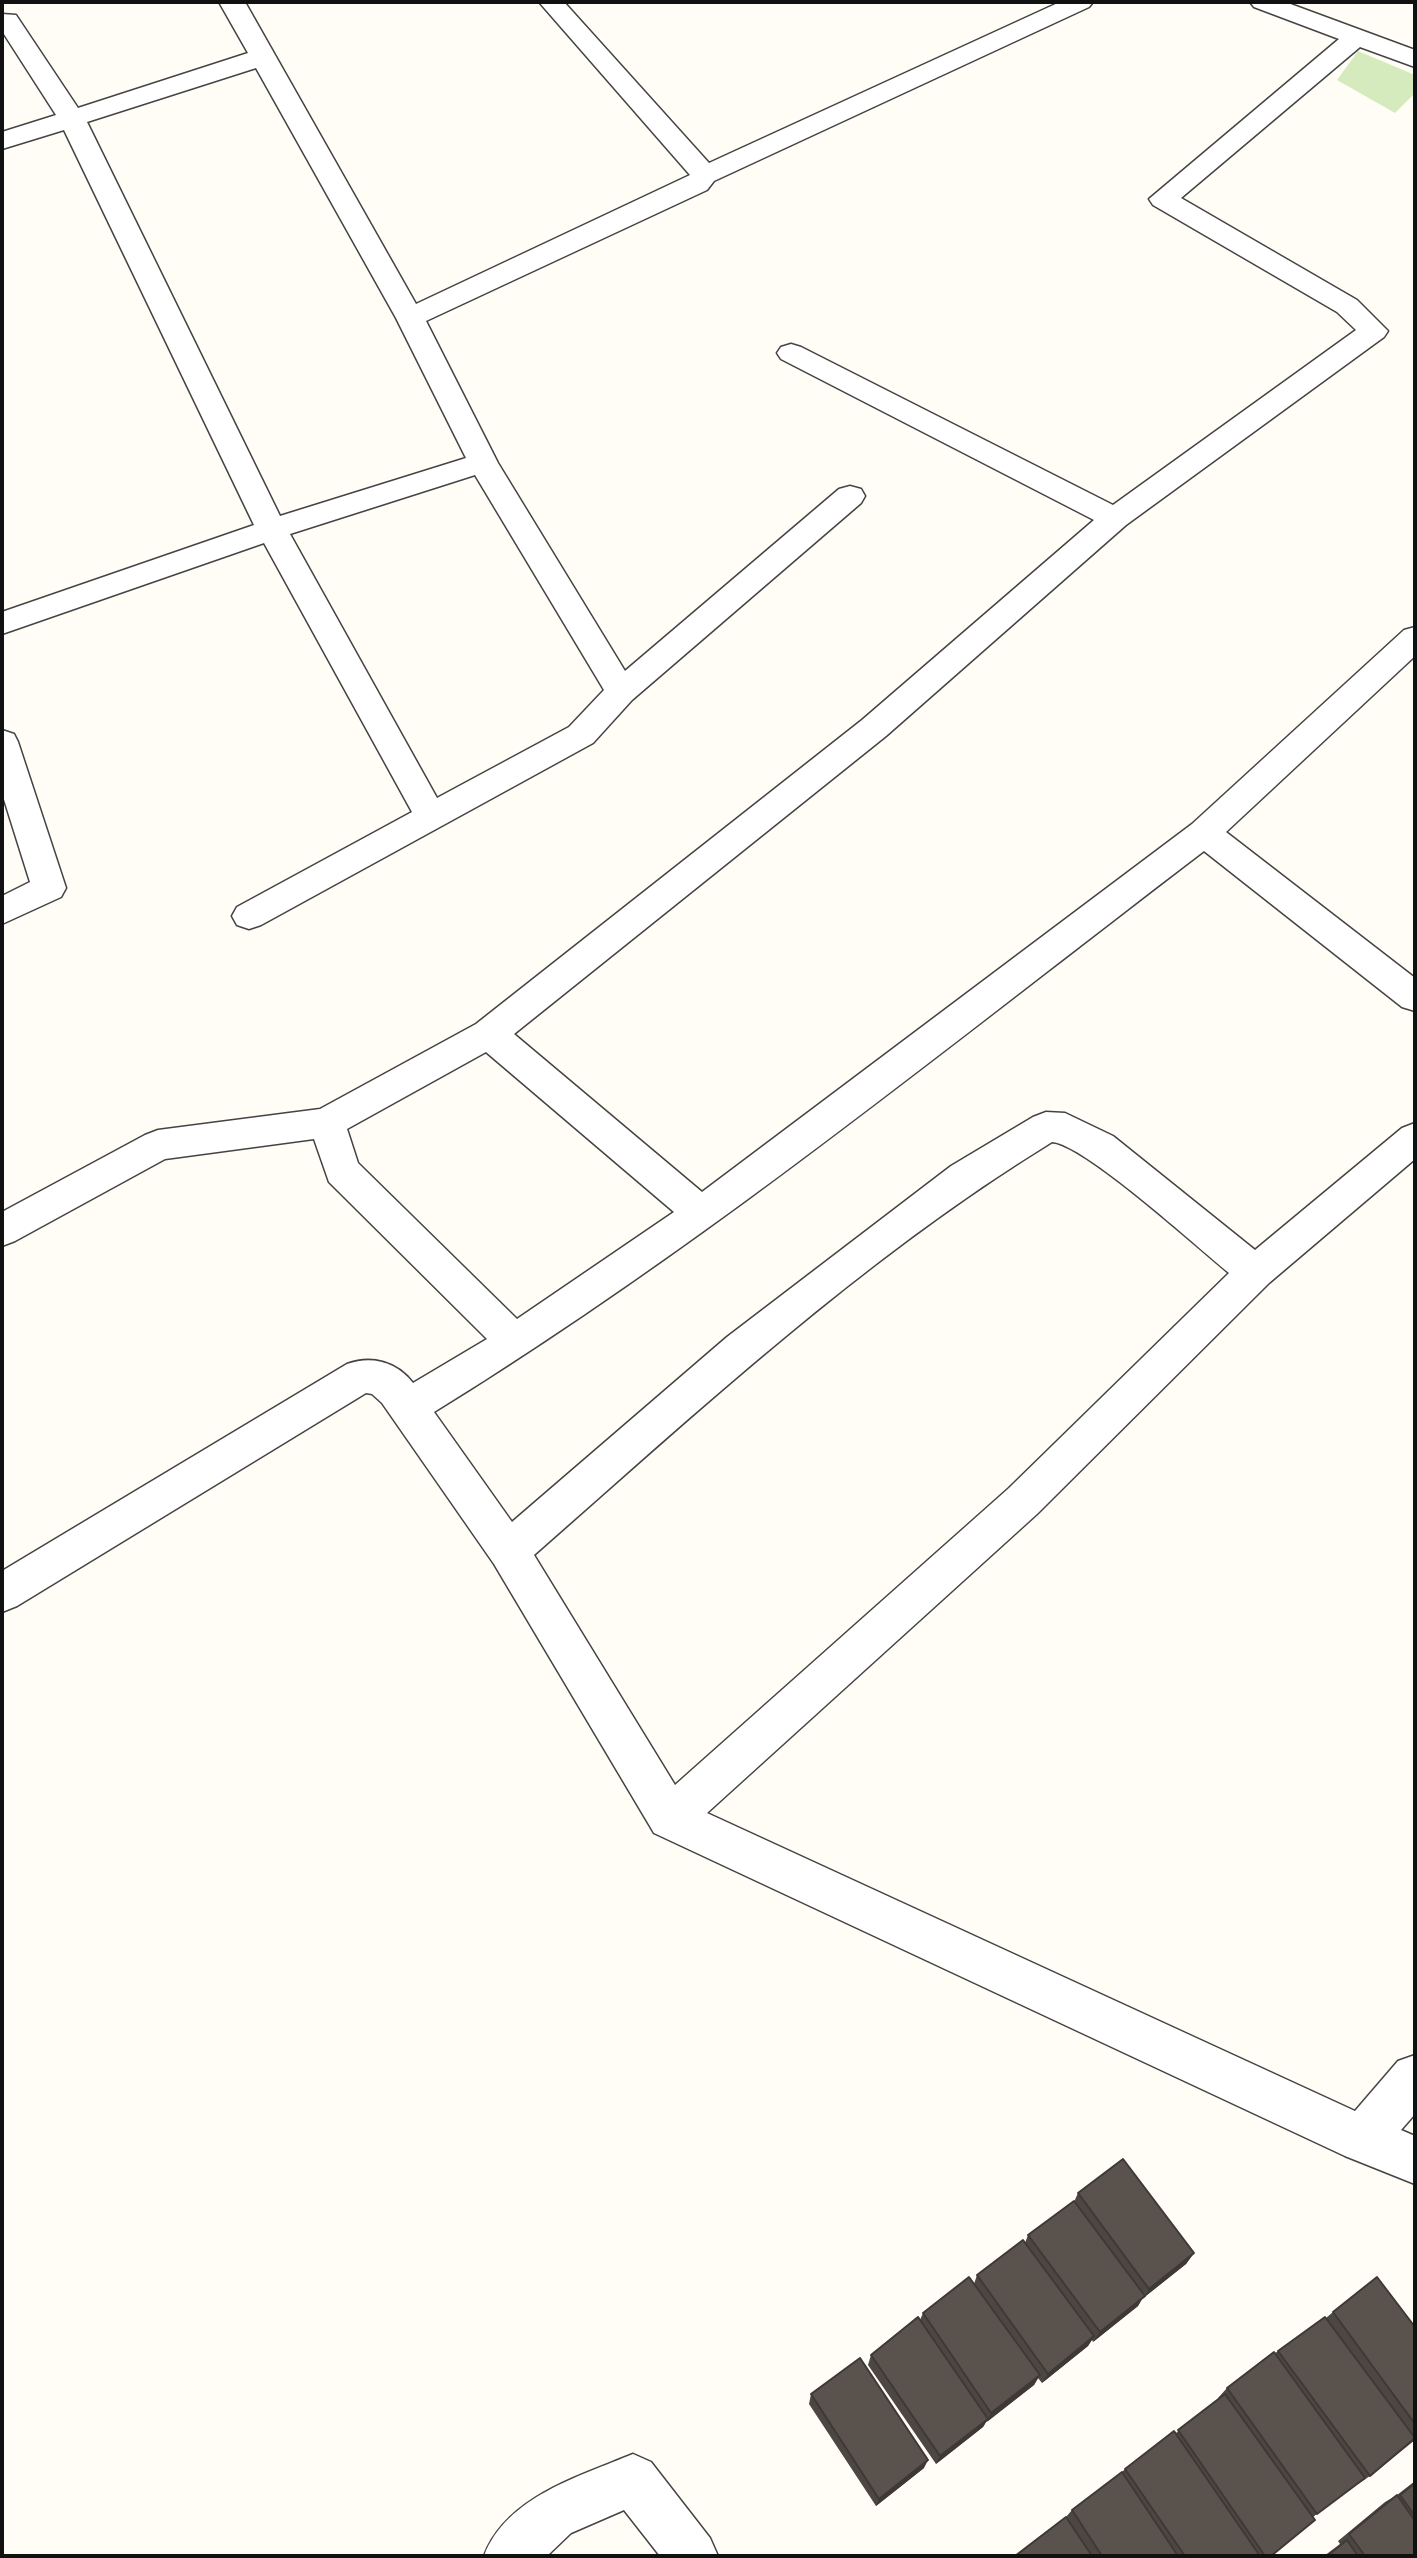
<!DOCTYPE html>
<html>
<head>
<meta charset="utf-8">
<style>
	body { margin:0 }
	#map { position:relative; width:1417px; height:2558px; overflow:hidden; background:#fffdf5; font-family:Merriweather,serif }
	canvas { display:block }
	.frame { position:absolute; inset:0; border:4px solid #111; pointer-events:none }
</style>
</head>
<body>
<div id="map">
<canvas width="1417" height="2558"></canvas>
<div class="frame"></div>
</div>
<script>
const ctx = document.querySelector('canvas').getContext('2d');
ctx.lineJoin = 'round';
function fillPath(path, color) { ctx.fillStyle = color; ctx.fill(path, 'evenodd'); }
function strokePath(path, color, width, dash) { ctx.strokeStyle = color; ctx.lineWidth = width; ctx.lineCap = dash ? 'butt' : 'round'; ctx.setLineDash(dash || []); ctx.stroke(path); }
const green = new Path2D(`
	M1358 51 1415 75V93L1395 113 1337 80Z`);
const street = new Path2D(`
	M219 2H245L416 304 690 175 539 2H564L709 163 1060 2H1093L1089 7 714 181 707 190 426 321 498 463 625 671 839 489 850 486 861 489 865 496 861 503 632 700 593 743 261 925 249 929 237 925 232 916 237 907 412 812 264 543 2 634V612L254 525 64 130 2 149V132L56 115 2 31V14L16 15 78 108 248 53ZM256 68 396 318 466 458 280 516 87 122ZM475 475 604 690 569 727 437 798 290 534Z
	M1250 2H1285L1415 50V67L1360 47 1181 198 1357 300 1388 331 1384 337 1126 525 886 736 514 1034 702 1192 1192 824 1404 630 1415 627V656L1226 832 1415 978V1011L1402 1007 1204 851C952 1043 704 1246 434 1412L512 1522 727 1337 951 1166 1033 1117 1046 1112 1065 1113 1113 1136 1255 1250 1402 1128 1415 1123V1159L1269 1283 1037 1514 707 1813 1355 2111 1398 2061 1415 2055V2114L1401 2130 1415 2136V2184L1345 2156 654 1833 494 1564 382 1403 372 1394 366 1393 17 1606 2 1612V1571L347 1364C372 1355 397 1362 413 1383L487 1339 329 1182 314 1139 165 1159 15 1241 2 1246V1212L145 1135 158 1130 320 1109 476 1024 862 720 1094 520 781 359 777 353 781 347 791 344 801 347 1113 505 1356 330 1337 312 1153 205 1149 199 1339 39 1254 7ZM486 1052 674 1212 517 1319 358 1163 347 1129ZM1052 1142C1084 1144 1197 1247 1229 1273L1009 1488 675 1785 534 1555C699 1410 863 1258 1052 1142Z
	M2 730 14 734 18 742 66 888 61 897 2 924V896L30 882 2 793Z
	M633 2454 651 2462 710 2538 718 2556H660L624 2510 571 2533 547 2556H484C506 2497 580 2476 633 2454Z`);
const wall = new Path2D(`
	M1078 2193 1194 2253 1186 2264 1142 2299 1138 2306 1093 2342 1092 2340 1088 2346 1042 2383 1038 2378 1034 2385 986 2422 983 2427 936 2464 868 2365 871 2355 920 2320 923 2313 974 2284 977 2275 1025 2243 1028 2235 1074 2202Z
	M1333 2312 1415 2327V2440L1370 2476 1358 2484V2483L1313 2517 1271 2556H1015L1066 2517 1072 2510 1122 2472 1125 2469 1176 2433 1219 2399 1218 2398 1227 2388 1278 2351 1326 2318Z
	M811 2394 924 2468 876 2506 809 2404Z
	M1415 2481V2556H1324L1340 2544 1338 2541 1385 2502 1397 2495Z`);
const shadedWall = new Path2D(`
	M1194 2253 1186 2264 1142 2299 1138 2306 1093 2342 1100 2332 1145 2296 1149 2289Z
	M1094 2336 1088 2346 1042 2383 1048 2374Z
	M1040 2375 1034 2385 987 2422 991 2413Z
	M988 2419 983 2427 936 2464 940 2456Z
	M928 2460 924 2468 876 2506 879 2499Z`);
const building = new Path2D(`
	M1123 2159 1194 2253 1149 2289 1078 2193Z
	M1074 2201 1145 2296 1100 2332 1028 2235Z
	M1023 2240 1094 2336 1048 2374 977 2275Z
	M969 2277 1040 2375 991 2413 923 2313Z
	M1377 2277 1415 2327V2424L1333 2312Z
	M918 2317 988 2419 940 2456 871 2355Z
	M1325 2317 1415 2438 1370 2476 1278 2351Z
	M1274 2352 1365 2478 1317 2514 1227 2388Z
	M860 2358 928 2460 879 2499 811 2394Z
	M1225 2394 1315 2520 1271 2556H1265L1178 2430Z
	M1174 2431 1260 2556H1185L1125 2469Z
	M1122 2472 1178 2556H1102L1072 2510Z
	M1415 2483V2516L1400 2495Z
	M1397 2495 1415 2521V2556H1365L1349 2534Z
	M1066 2517 1092 2556H1015Z
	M1347 2540 1358 2556H1327Z`);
fillPath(green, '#d5ebbd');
strokePath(street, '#444', 3);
fillPath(street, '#fff');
fillPath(wall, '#4d4742');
fillPath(shadedWall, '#3f3936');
fillPath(building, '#5a524d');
strokePath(building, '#3f3936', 2);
</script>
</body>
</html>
